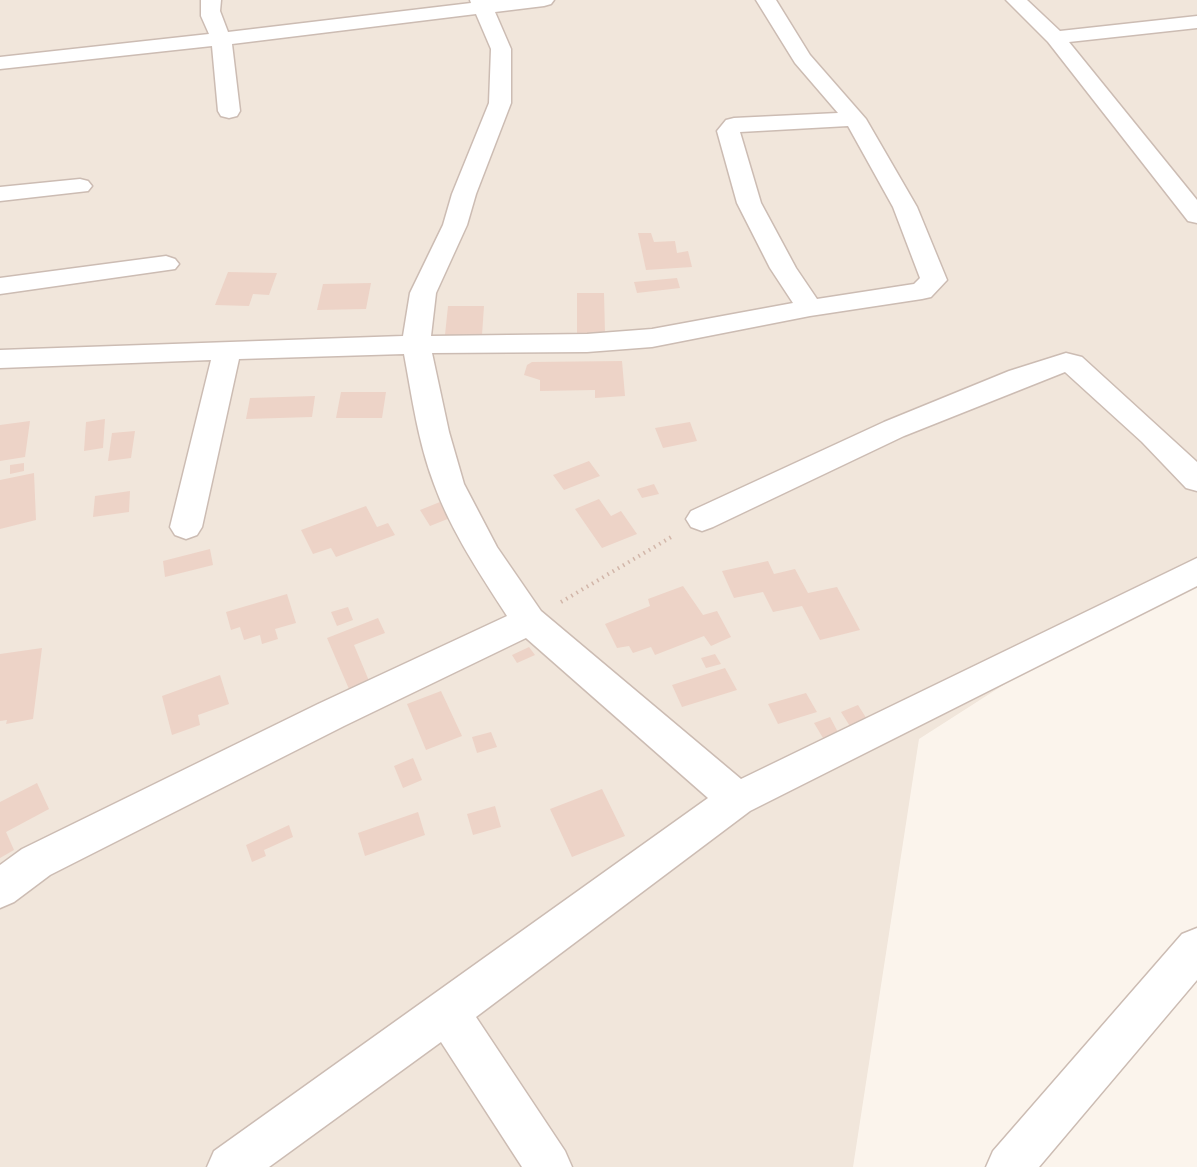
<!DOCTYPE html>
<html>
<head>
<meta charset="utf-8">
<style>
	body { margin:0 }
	canvas { display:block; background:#fbf4ec }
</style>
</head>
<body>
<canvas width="1197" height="1167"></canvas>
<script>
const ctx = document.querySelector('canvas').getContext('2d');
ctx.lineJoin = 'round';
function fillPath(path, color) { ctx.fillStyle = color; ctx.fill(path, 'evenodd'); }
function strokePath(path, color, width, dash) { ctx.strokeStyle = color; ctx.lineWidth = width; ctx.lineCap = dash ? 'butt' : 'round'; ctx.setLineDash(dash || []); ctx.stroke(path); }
const residential = new Path2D(`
	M0 0H1197V561L919 739 853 1167H0Z`);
const building = new Path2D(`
	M638 233H651L654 242 675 241 677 253 688 251 692 267 646 270Z
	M228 272 277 273 269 295 253 294 249 306 215 305Z
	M677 278 680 288 637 293 634 282Z
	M371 283 366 309 317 310 323 284Z
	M577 293H604L605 333 577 334Z
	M448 306H484L482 335H445Z
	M622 361 625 396 595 398V390L540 391V380L524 375 527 365 532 362Z
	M341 392H386L382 418H336Z
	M315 396 312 417 246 419 250 398Z
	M105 419 103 448 84 451 86 422Z
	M30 421 25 457 0 461V425Z
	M690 422 697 441 663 448 655 428Z
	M135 431 131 458 108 461 112 433Z
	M589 461 600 476 564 490 553 475Z
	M24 463V471L10 474V465Z
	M34 473 36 520 0 529V480Z
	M654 484 659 494 642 498 637 489Z
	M130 491 129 512 93 517 95 496Z
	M599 499 611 516 621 511 637 534 602 548 575 509Z
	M440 502 450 518 430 526 420 510Z
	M366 506 377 527 388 523 395 535 336 557 331 548 313 554 301 530Z
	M210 549 213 565 165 577 163 561Z
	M768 561 774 574 795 569 808 593 837 587 860 630 820 640 802 606 773 612 763 592 734 598 722 571Z
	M683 586 703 615 717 611 731 637 711 646 704 636 655 655 651 647 633 653 629 646 617 648 605 624 650 606 648 599Z
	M287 594 296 623 275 629 278 639 262 644 260 635 244 640 240 627 231 630 226 612Z
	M348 607 353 620 337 626 331 612Z
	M378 618 385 633 354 645 372 688 352 696 327 638Z
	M529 647 535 655 517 663 512 655Z
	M42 648 33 719 6 724 7 720 0 721V654Z
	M715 654 721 664 706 668 701 658Z
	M725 668 737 690 682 707 672 685Z
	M220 675 229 704 198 715 200 725 172 735 162 696Z
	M441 691 462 736 426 750 407 704Z
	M806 693 817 712 778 724 768 704Z
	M858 705 870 724 853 731 841 712Z
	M830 717 841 738 826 743 814 723Z
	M491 732 497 747 477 753 472 737Z
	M413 758 422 780 403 788 394 766Z
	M37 783 49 809 6 832 14 850 0 858V802Z
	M602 789 625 836 572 857 550 809Z
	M495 806 501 827 473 835 467 814Z
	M418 812 425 835 365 856 358 833Z
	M289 825 293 837 264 850 266 856 252 862 246 845Z`);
const path = new Path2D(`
	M561 602 673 536`);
const minor = new Path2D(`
	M201 0H221L220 11 228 32 471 3 470 0H554L551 4 544 6 495 12 511 49V103L476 194 467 225 436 293 431 336 587 334 652 329 793 303 770 268 737 203 717 131 726 120 734 118 838 113 795 63 756 0H776L810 55 866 119 917 207 947 280 931 297 922 299 810 316 652 347 587 352 432 353 449 432 464 484 497 547 541 611 741 779 1197 558V586L750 811 476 1017 565 1151 572 1167H522L441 1042 269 1167H207L214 1151 708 798 526 638 344 726 50 875 14 902 0 908V865L22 849 318 704 507 616C480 574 451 531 434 484 418 442 412 397 404 354L239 359 202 527 197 535 186 539 175 535 170 527 211 360 0 368V350L403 336 410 293 443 225 452 194 489 103 491 49 476 14 232 44 240 111 237 116 229 118 221 116 218 111 212 46 0 69V57L209 34 201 16ZM848 126 893 207 920 278 914 284 817 299 796 268 761 203 740 132Z
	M1006 0H1027L1060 31 1197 16V28L1069 42 1197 200V223L1188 221 1048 42Z
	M80 179 88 181 92 186 88 191 0 201V187Z
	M166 256 175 259 179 264 175 269 0 294V278Z
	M1066 353 1082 357 1197 462V491L1186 488 1142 442 1065 372 904 436 713 527 702 531 691 527 686 519 691 511 884 422 1009 371Z
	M1197 928V980L1039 1167H986L993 1151 1182 934Z`);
fillPath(residential, '#f1e6db');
fillPath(building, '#edd3c7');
strokePath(minor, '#ccbcb3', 3);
strokePath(path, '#d2b6a9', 4, [1.5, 4.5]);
fillPath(minor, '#fff');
</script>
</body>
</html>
